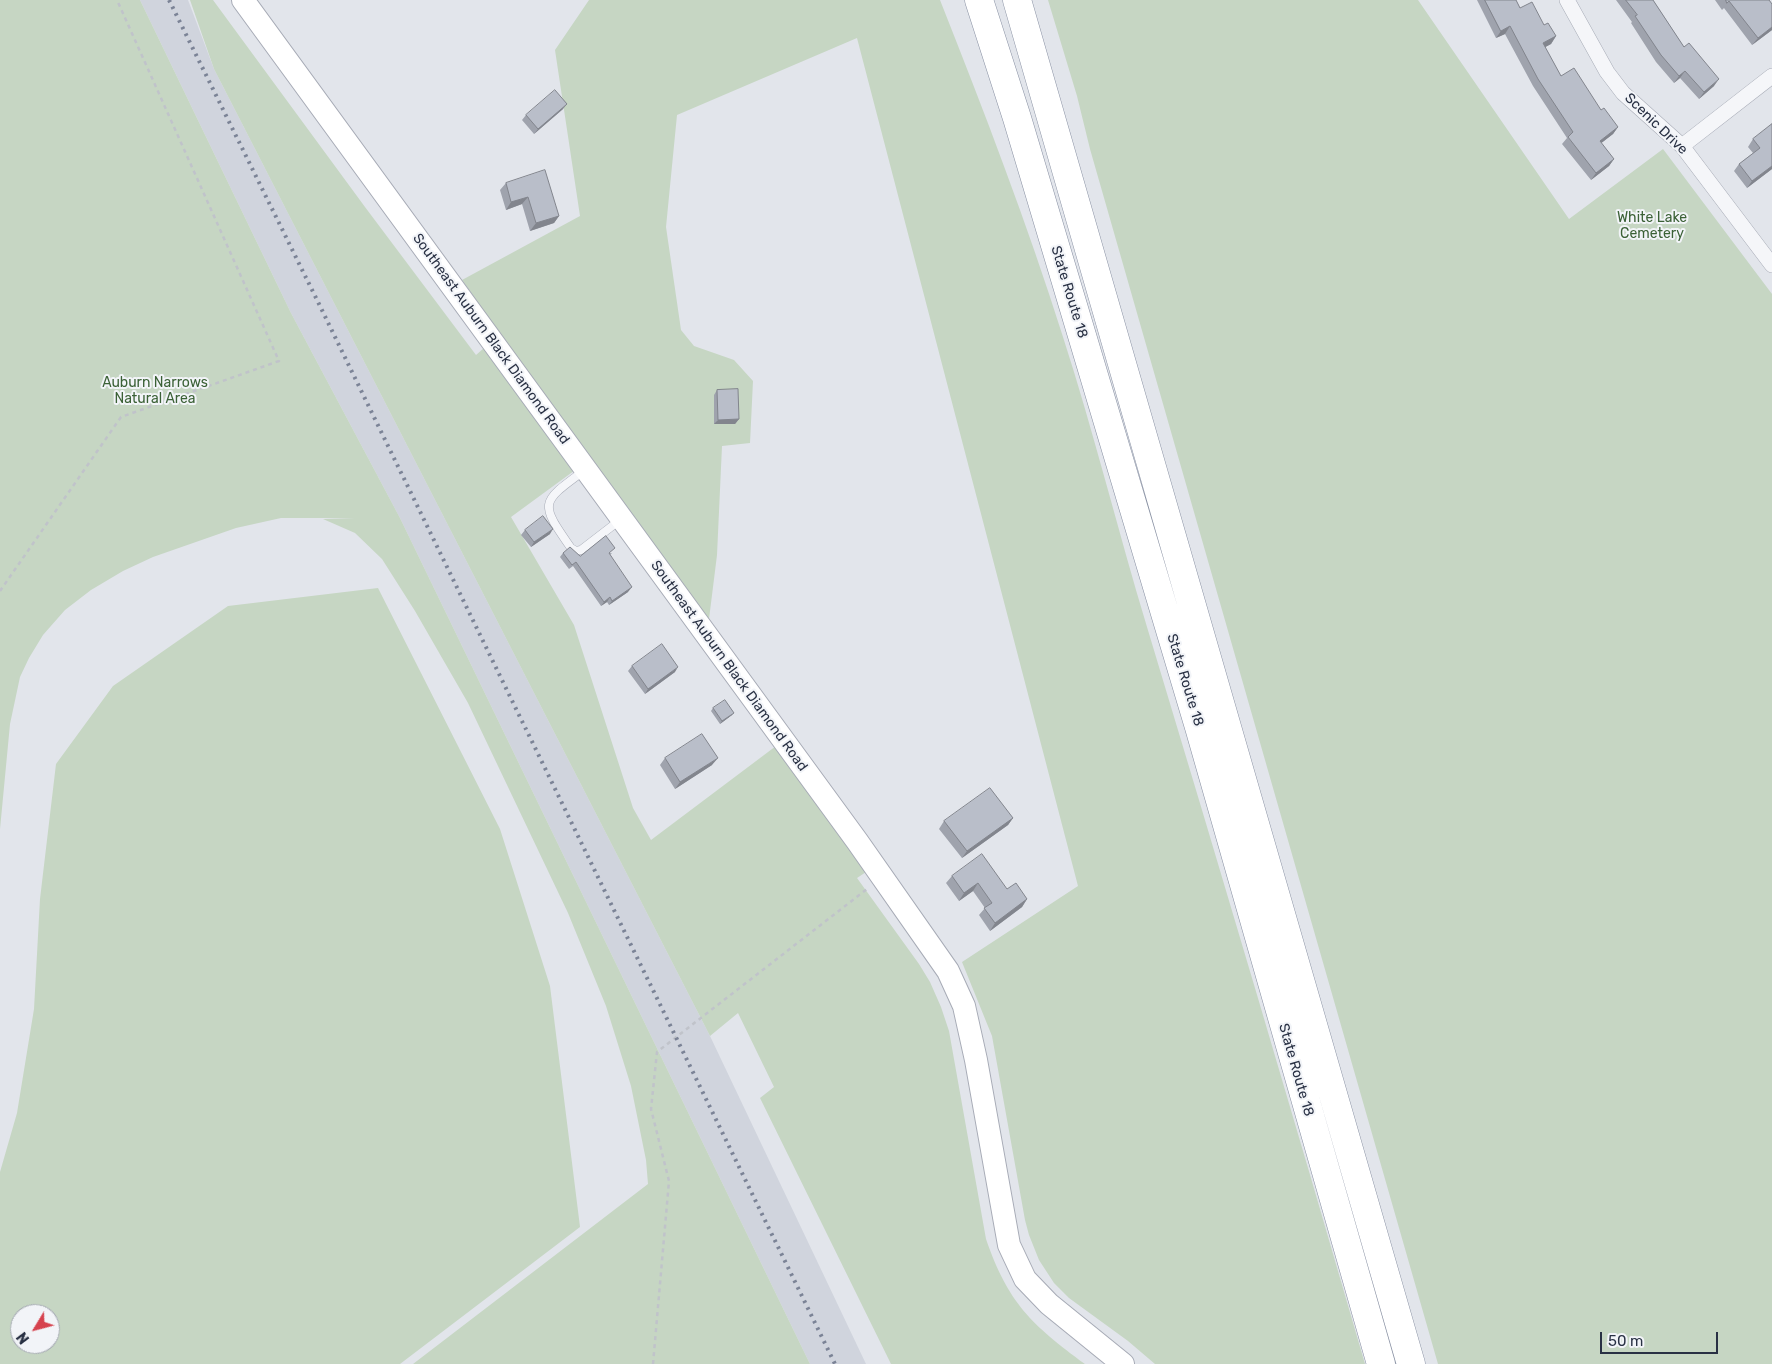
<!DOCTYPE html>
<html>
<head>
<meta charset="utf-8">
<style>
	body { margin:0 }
	#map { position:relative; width:1772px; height:1364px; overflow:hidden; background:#e2e5eb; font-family:Rubik,sans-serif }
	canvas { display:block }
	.north { position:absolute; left:10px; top:1304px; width:50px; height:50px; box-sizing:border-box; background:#f2f4f8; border:1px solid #a2a6b0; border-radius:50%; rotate:233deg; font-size:14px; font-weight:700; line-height:20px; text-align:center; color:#293144 }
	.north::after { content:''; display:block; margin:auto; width:18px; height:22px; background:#d6424e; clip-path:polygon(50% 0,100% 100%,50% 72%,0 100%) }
	.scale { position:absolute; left:1600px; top:1332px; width:118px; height:22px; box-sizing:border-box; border:2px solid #293144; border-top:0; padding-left:6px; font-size:15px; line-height:18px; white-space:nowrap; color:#293144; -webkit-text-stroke:4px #f2f4f8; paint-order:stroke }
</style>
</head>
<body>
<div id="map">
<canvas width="1772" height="1364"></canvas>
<div class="north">N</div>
<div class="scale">50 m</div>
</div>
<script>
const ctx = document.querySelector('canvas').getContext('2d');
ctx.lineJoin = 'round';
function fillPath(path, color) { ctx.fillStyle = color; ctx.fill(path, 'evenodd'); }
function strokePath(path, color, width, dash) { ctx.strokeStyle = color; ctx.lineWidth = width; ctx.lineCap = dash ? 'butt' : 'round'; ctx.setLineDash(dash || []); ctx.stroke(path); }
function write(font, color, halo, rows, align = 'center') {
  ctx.font = font + ' Rubik,sans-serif'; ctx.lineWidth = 4; ctx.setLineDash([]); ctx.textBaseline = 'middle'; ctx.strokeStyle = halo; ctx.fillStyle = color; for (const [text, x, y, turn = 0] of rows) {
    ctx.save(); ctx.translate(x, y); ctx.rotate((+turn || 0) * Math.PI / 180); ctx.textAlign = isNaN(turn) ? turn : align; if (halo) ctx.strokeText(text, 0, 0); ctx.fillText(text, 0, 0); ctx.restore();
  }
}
const built = new Path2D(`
	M140 0H188L214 69 710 1036 866 1364H810L400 518 291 313Z`);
const green = new Path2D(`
	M0 0H140L291 313 400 518 810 1364H413L648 1184 646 1160 631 1086 606 1006 568 913 468 703 415 611 382 559 355 533 323 519 355 518H281L236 528 153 557 123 571 91 590 65 610 43 635 29 658 20 677 10 724 0 829Z
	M190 0H213L365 207 476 355 492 341 582 465 511 517 574 625 633 808 651 840 784 740 875 866 857 878 919 964 930 982 941 1007 949 1031 986 1239C1008 1303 1032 1325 1085 1364H891L760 1098 774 1087 738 1013 710 1036 214 69Z
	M589 0H940C984 111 1027 223 1063 337 1094 433 1118 531 1147 627 1221 872 1294 1118 1365 1364H1155L1128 1341 1069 1298 1054 1283 1039 1260 1029 1235 1025 1220 992 1036 962 962 1078 886 857 38 677 115 666 227 681 330 694 346 734 360 753 381 750 443 722 446 717 555 707 635 462 280 580 216 555 50Z
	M1048 0H1418L1569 219 1663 149 1772 294V1364H1438L1090 149 1077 96Z
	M378 588 500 829 550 986 580 1227 400 1364H0V1172L17 1113 34 1009 40 899 56 764 113 686 228 606ZM20 1314H50V1344H20Z`);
const path = new Path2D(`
	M0 591 121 417 279 361 117 0
	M653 1364 669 1181 651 1109 657 1052 867 889`);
const service = new Path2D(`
	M585 470C540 503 539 502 571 548L576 551 581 550 620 520`);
const minor = new Path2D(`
	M1567 0 1607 72 1623 93 1682 146 1772 265
	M1682 146 1772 76`);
const secondary = new Path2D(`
	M243 0 857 841 948 971 964 1006 976 1060 1009 1245 1025 1279 1049 1304 1123 1364`);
const motorway = new Path2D(`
	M979 0 1017 118 1199 727 1381 1364
	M1017 0 1411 1364`);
const rail = new Path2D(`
	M169 0 318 302 835 1364`);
const wall = new Path2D(`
	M1477 0H1516L1520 8 1544 25 1556 36 1551 44 1545 47 1561 76 1601 110 1618 127 1613 134 1601 143 1614 159 1609 166 1591 180 1562 144 1567 138 1533 86 1505 34 1496 38Z
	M1616 0H1653L1684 47 1714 86 1699 99 1680 78 1674 83 1656 62 1631 23 1632 22Z
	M1715 0H1769L1772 4V30L1752 45 1724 8 1722 10Z
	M563 109 534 134 522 120 526 115Z
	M1772 124V169L1747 188 1734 171 1739 164 1753 153 1748 147 1753 139Z
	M506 183 559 216 554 223 530 231 522 204 506 210 500 190Z
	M717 390 739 419 735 424H714V395Z
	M525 530 550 534 531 547 521 535Z
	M563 553 580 556 612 553 610 555 628 592 609 605 607 602 601 606 573 566 569 569 560 557Z
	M632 666 675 672 645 694 628 671Z
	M713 708 732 715 720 724 711 711Z
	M665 758 712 765 675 789 660 765Z
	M1013 818 1008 825 962 858 939 829 944 821Z
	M952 876 1007 889 1027 899 1022 907 990 931 979 915 985 908 973 891 959 901 946 883Z`);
const shadedWall = new Path2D(`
	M1510 26 1505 34 1496 38 1501 31Z
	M1772 27V30L1752 45 1758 38Z
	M1556 36 1551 44 1538 51 1543 43Z
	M1685 71 1680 78 1674 83 1679 76Z
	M1719 79 1714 86 1699 99 1704 92Z
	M567 104 563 109 534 134 538 129Z
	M1618 127 1613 134 1595 148 1600 141Z
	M1614 159 1609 166 1591 180 1596 173Z
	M1772 166V169L1747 188 1752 181Z
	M528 197 522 204 506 210 511 202Z
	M559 216 554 223 530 231 536 223Z
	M739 419 735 424H714L718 420Z
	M553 529 550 534 531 547 534 542Z
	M632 587 628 592 609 605 612 601Z
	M610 597 607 602 601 606 604 602Z
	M678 667 675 672 645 694 648 689Z
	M734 713 732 715 720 724 722 721Z
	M718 758 712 765 675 789 680 782Z
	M1013 818 1008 825 962 858 967 851Z
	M978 883 973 891 959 901 964 893Z
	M1027 899 1022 907 990 931 995 923Z`);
const building = new Path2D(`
	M1485 0H1516L1520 8 1532 2 1544 25 1548 23 1556 36 1543 43 1561 76 1574 68 1601 110 1604 108 1618 127 1600 141 1614 159 1596 173 1568 137 1573 132 1538 79 1510 26 1501 31Z
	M1626 0H1653L1684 47 1689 43 1719 79 1704 92 1685 71 1679 76 1661 55 1635 16 1637 15Z
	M1726 0H1769L1772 4V27L1758 38 1729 1 1727 3Z
	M555 90 567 104 538 129 526 115Z
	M1772 124V166L1752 181 1739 164 1760 148 1753 139Z
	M545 170 559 216 536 223 528 197 511 202 506 183Z
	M738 389 739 419 718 420 717 390Z
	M543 516 553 529 534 542 525 530Z
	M606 536 615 548 609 553 632 587 612 601 610 597 604 602 576 562 572 565 563 553 570 547 580 556Z
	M662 644 678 667 648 689 632 666Z
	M725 700 734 713 722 721 713 708Z
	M702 734 718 758 680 782 665 758Z
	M990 788 1013 818 967 851 944 821Z
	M982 854 1007 889 1016 883 1027 899 995 923 984 908 992 903 978 883 964 893 952 876Z`);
const streetNames = [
	["Scenic Drive",1656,124,44],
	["State Route 18",1069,292,73],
	["Southeast Auburn Black Diamond Road",491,339,54],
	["Southeast Auburn Black Diamond Road",729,666,54],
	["State Route 18",1185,680,73],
	["State Route 18",1296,1070,74]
];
const parkNames = [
	["White Lake",1652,218],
	["Cemetery",1652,234],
	["Auburn Narrows",155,383],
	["Natural Area",155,399]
];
fillPath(built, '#d0d4dd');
fillPath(green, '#c6d6c3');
strokePath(service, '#a7abb6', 9);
strokePath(minor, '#a7abb6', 16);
strokePath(secondary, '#a7abb6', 24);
strokePath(motorway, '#8991a3', 29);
strokePath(path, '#c0c3ca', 2.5, [4, 4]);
strokePath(service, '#f5f6f9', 8);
strokePath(minor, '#f5f6f9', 15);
strokePath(secondary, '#fff', 22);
strokePath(motorway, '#fff', 28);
strokePath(rail, '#7b8396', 4, [2.5, 5]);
fillPath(wall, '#9fa3ad');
fillPath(shadedWall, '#82858d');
fillPath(building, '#b9bec9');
strokePath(building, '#82858d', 1);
write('14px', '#293144', '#f2f4f8', streetNames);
write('14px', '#3b6136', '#f2f4f8', parkNames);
</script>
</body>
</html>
